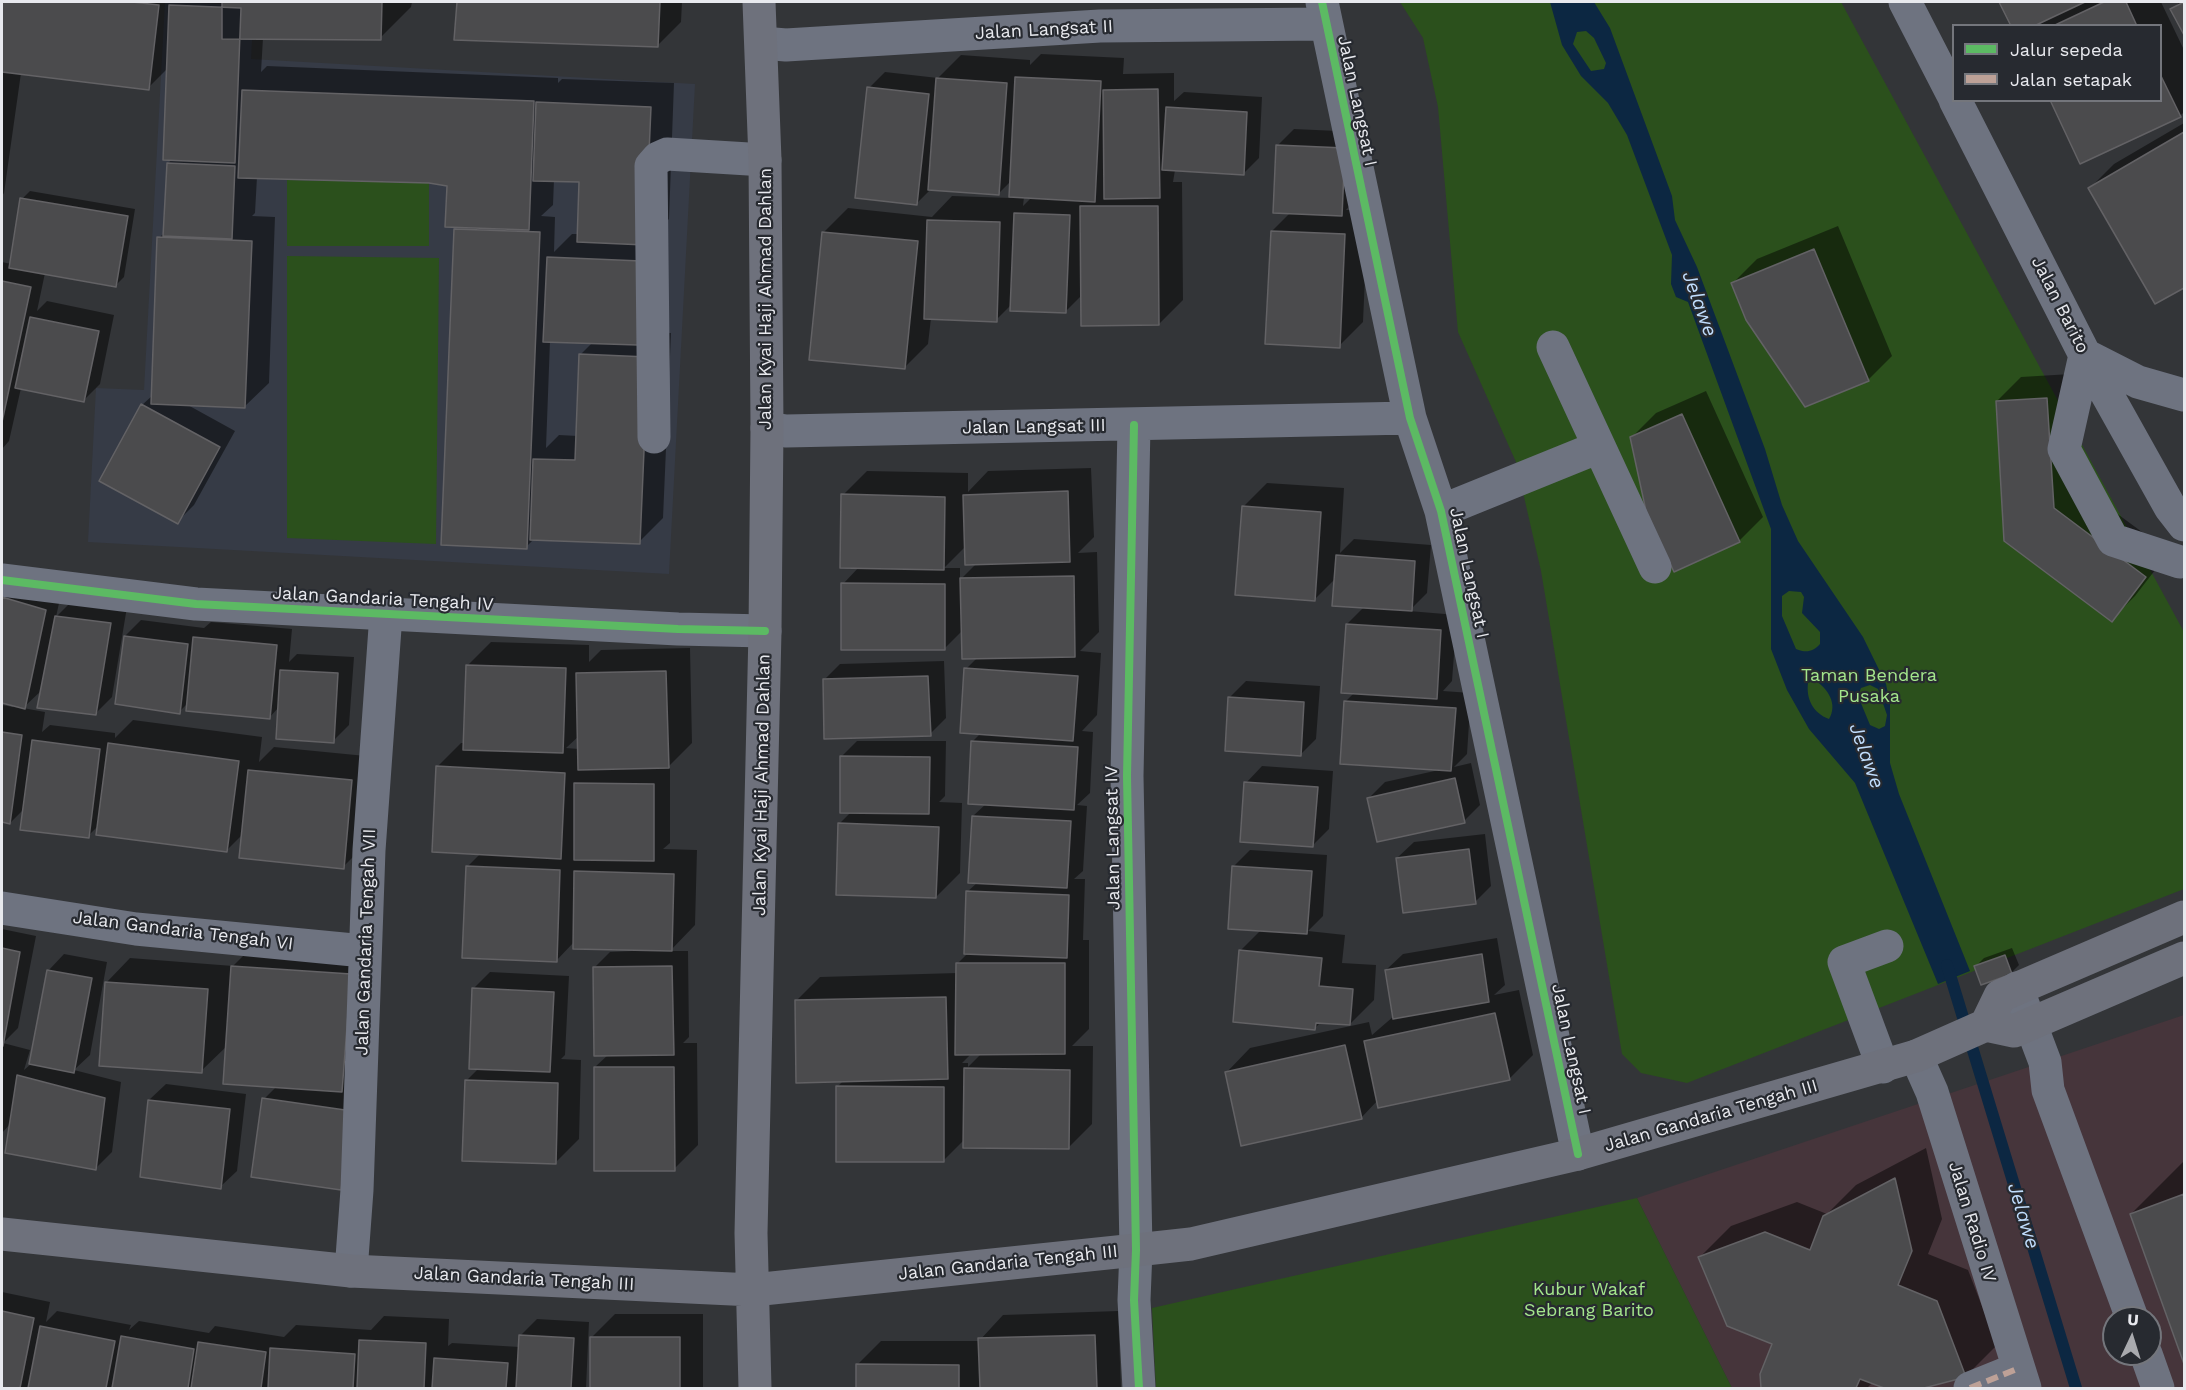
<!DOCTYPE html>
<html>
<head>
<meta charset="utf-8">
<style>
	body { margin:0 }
	#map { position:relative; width:2186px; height:1390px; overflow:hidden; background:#333538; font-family:"Work Sans",sans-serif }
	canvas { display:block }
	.frame { position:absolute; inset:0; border:3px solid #e8e9ee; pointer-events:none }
	.legend { position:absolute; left:1952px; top:24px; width:210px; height:78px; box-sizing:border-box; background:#272a30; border:2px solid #74767c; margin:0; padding:8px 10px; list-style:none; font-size:18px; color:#e8e9ee }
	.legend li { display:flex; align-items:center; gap:12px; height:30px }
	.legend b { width:30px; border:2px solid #74767c }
	.north { position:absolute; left:2102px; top:1306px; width:60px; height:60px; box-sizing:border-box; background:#272a30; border:2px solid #74767c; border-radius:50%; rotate:4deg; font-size:16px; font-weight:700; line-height:24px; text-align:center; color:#e8e9ee }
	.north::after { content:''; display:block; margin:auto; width:21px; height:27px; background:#a9aaae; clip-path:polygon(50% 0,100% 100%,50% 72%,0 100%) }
</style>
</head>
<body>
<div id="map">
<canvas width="2186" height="1390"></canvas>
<div class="frame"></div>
<ul class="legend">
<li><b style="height:8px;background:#5cba63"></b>Jalur sepeda</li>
<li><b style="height:8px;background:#bda197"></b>Jalan setapak</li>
</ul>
<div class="north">U</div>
</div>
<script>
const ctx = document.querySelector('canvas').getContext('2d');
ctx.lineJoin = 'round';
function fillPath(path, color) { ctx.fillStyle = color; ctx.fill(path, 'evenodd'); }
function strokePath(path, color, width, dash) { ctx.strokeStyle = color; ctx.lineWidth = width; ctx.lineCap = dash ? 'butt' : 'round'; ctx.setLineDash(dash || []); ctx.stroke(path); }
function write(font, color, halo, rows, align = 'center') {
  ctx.font = font + ' "Work Sans",sans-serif'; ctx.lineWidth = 4.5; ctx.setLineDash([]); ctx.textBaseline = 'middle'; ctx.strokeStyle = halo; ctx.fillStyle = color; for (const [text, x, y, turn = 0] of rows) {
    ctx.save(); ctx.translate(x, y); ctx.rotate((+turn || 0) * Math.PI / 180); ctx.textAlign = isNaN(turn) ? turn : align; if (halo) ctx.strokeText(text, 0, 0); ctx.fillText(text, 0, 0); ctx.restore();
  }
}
const commercial = new Path2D(`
	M2184 1015V1388H1732L1637 1198ZM2114 1318H2150V1354H2114Z`);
const built = new Path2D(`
	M165 2 254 5 251 59 695 84 669 574 88 542 96 388 144 390Z`);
const green = new Path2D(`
	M1400 2H1841L2184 632V889L1687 1083 1641 1073 1622 1054 1541 571 1516 462 1458 332 1438 107 1423 38Z
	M287 180 429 183V246H287Z
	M287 256 439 258 436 544 287 538Z
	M1637 1198 1732 1388H1156L1152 1308Z`);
const water = new Path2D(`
	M1550 2H1594L1610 28 1672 196 1675 220 1697 267 1765 449 1782 505 1798 541 1863 637 1886 684 1890 704V763L1899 794 1970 971 1938 984 1855 783 1809 729 1787 690 1771 649V529L1688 302 1676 297 1671 284 1672 255 1627 135 1608 103 1581 76 1562 45ZM1586 31 1594 38 1606 63 1604 69 1591 71 1573 44 1577 32ZM1789 591 1801 592 1804 597 1802 613 1820 632V644C1813 652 1806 653 1796 649L1782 616V596ZM1815 680C1828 689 1838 704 1829 719 1813 713 1806 699 1808 683ZM1870 685 1878 689 1887 715 1885 726 1879 729 1870 725 1858 696 1861 688Z`);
const shadow = new Path2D(`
	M2 2H412L411 7 380 38H263L261 72 267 66 558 78V83L562 79 674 83 669 219 651 237 649 332 671 333 663 518 639 542 535 538 526 547 455 230 459 226 448 185 429 182 257 177 255 213 252 216 275 217 269 383 244 407 186 404 235 431 194 505 177 522 142 405 153 395 159 238 165 232 168 163 173 159 168 68 148 88 21 73 4 193 2 196ZM554 180 580 181 578 234H572L554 252 555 217 541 216 553 205ZM550 341 593 342 581 354 578 436 559 435 546 448Z
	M458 2H682L681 22 657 46 456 38Z
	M2001 2H2161L2184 50V112L2180 116 2160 100V26H2038L2045 19 2012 26Z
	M2180 2H2184V32L2172 9Z
	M1041 54 1124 58 1123 74 1174 73V101L1184 92 1262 97 1259 158 1243 174 1175 170 1173 182H1182L1183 300 1159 324 1082 295 1065 312 1012 304 996 320 931 318 928 344 904 368 824 232 848 208 932 217 952 196 1011 198 1012 180 998 194 931 189 916 204 869 88 885 72 938 78 961 55 1030 60V65ZM1024 197H1032L1023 206Z
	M2184 123V286L2155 302 2090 188 2114 164Z
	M1294 129 1360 132 1357 198 1346 210H1368L1363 322 1339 346 1272 231 1291 212 1278 145Z
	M30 191 135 209 124 277 116 285 45 273 37 311 47 301 114 315 100 384 83 401 21 388 9 441 2 449V262L11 264 22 199Z
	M1838 226 1892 356 1868 380 1733 283 1757 259Z
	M2071 374 2077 484 2169 552 2135 596 2111 620 1997 401 2021 377Z
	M1706 391 1763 517 1739 541 1631 438 1656 413Z
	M1091 468 1094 537 1078 553 1097 552 1099 632 1080 651 1101 653 1097 715 1082 731 1093 732 1090 793 1077 805 1087 806 1083 871 1074 879H1085L1083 940H1089V1029L1072 1046H1093L1092 1124 1068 1148 964 1140 944 1160 837 1087 844 1080 796 1001 820 977 957 973V964L968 953 967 892 978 882 973 816 987 803 973 741 981 733 966 669 977 658 963 630 944 649 843 584 859 567 843 495 867 471 968 473V492L988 471ZM966 546 976 564 960 580V568H944ZM972 1053H982L968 1067V1063H962Z
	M1267 483 1344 488 1340 553 1354 539 1431 545 1427 593 1409 611 1457 615 1452 681 1443 691 1471 693 1467 754 1454 767 1471 763 1480 805 1464 821 1369 798 1385 782 1439 770 1346 701 1355 692 1347 624 1365 606 1336 578 1314 600 1243 507Z
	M2 584 61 594 56 617 73 600 127 607 112 697 96 713 43 689 23 708 45 712 42 732 50 725 115 733V738L133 720 262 737 259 762 274 747 376 757 367 843 343 867 243 834 227 850 98 826 88 836 25 808 10 823 2 821V705L13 707 14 704 2 701Z
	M141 620 204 628 211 622 292 629 289 662 297 654 354 657 349 725 333 741 279 707 269 718 189 702 179 712 125 636Z
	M491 642 589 645V662L601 650 690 648 692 743 667 768H670V843L663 849 697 850 695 925 670 951H688L689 1037 683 1043H697L698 1145 674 1169 595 1067 609 1054 594 968 610 952 632 951V949L574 942 556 961 467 867 481 853 437 767 461 743H465L467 666ZM579 736V749L566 748Z
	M944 661 946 718 930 734 824 680 840 664Z
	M1246 681 1320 686 1316 739 1300 755 1230 697Z
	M857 741H946L945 796 939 802 962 803 960 873 936 897 840 823 851 812 841 757Z
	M1262 766 1333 771 1329 829 1313 845 1246 783Z
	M1485 834 1491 886 1475 902 1397 858 1414 842Z
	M1250 850 1327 855 1323 916 1308 931 1345 935 1342 963 1376 965 1374 1000 1350 1024 1321 1022 1315 1028 1240 951 1262 929 1234 866Z
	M2 929 36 936 18 1028 3 1043 30 1050 24 1070 31 1064 48 971 64 954 107 962 90 1055 74 1070 121 1082 112 1152 96 1168 11 1123 2 1133Z
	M1497 938 1505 985 1494 995 1519 990 1533 1055 1509 1079 1378 1100 1361 1118 1226 1073 1250 1048 1369 1022 1372 1035 1394 1016 1386 970 1403 954Z
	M257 942 374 950 364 1164 264 1099 277 1086 227 1046 201 1071 106 983 130 958 233 966Z
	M2012 948 2019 965 2011 973 1976 966 1984 958Z
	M490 972 569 976 565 1055 561 1059 581 1060 579 1139 555 1163 466 1081 479 1068 474 988Z
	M166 1084 246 1094 237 1171 220 1187 149 1100Z
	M1926 1148 1942 1219 1928 1254 1968 1270 1997 1345 1966 1376 1918 1388H1888L1873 1382 1867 1388H1763L1761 1374 1773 1343 1700 1257 1731 1226 1797 1202 1827 1214 1856 1185Z
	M2184 1161V1360L2131 1214Z
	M2 1292 50 1302 46 1322 57 1311 131 1325 129 1330 139 1321 209 1333 215 1326 284 1337 296 1325 371 1330 384 1316 449 1319 448 1346 452 1343 520 1347 521 1335 537 1319 589 1322 586 1388H2Z
	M1118 1311 1121 1388H857V1365L881 1341H979L1003 1315Z
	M615 1314H703V1388H591V1338Z`);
const stream = new Path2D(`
	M1947 965 2076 1388`);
const building = new Path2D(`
	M2 2H132L159 5 149 90 2 72Z
	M222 2H382L381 40 222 39Z
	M457 2H660L658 47 454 40Z
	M1999 2H2085L2034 26H2011Z
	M2104 2H2126L2137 26H2053Z
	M2184 2V35L2170 9Z
	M169 5 241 8 235 163 163 160Z
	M2160 74 2181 117 2080 164 2050 100H2160Z
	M1015 77 1101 81 1095 202 1009 197Z
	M936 78 1007 83 999 195 928 190Z
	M867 87 929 94 917 205 855 198Z
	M1158 89 1160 198 1104 199 1103 90Z
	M242 90 534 101 529 230 445 227 447 186 429 183 238 178Z
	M536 102 651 107 645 245 577 242 579 182 533 181Z
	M1166 107 1247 112 1244 175 1162 170Z
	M2184 132V288L2155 304 2088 188Z
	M1276 145 1345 148 1342 216 1273 213Z
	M167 163 235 166 232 239 163 236Z
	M20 198 128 216 116 287 9 268Z
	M1080 206H1158L1159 325 1081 326Z
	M1014 213 1070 215 1066 313 1010 311Z
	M927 220 1000 222 997 322 924 319Z
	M454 229 540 232 527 549 441 545Z
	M1271 231 1345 234 1340 348 1265 344Z
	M822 232 918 241 905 369 809 360Z
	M157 237 252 241 245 408 151 404Z
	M1814 249 1869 381 1805 407 1746 320 1731 283Z
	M547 257 641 261 638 345 543 342Z
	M2 281 31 287 2 422Z
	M30 317 99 331 84 402 15 388Z
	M579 354 648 357 640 544 530 540 533 459 575 460Z
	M2047 398 2054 508 2146 577 2112 622 2004 541 1996 401Z
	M141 404 220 447 178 524 99 481Z
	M1682 414 1740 542 1674 572 1646 511 1630 437Z
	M1068 491 1070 562 965 565 963 495Z
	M841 494 945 497 944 570 840 568Z
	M1242 506 1321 512 1315 601 1235 595Z
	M1336 555 1415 561 1412 611 1332 606Z
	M1074 576 1075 657 962 659 960 578Z
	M841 583 945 584V650H841Z
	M2 597 46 610 25 709 2 703Z
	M55 616 111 623 96 715 37 708Z
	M1346 624 1441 630 1437 699 1341 693Z
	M124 636 188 644 180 714 115 704Z
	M193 637 277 645 270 719 186 711Z
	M466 665 566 668 563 753 463 750Z
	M964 668 1078 676 1073 741 960 733Z
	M280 670 338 673 334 743 276 739Z
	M666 671 669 768 578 770 576 673Z
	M928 676 931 736 824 739 823 679Z
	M1228 697 1304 702 1301 756 1225 751Z
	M1344 701 1456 708 1451 771 1340 764Z
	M2 732 22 735 10 824 2 822Z
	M32 740 100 749 89 838 20 830Z
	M971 741 1078 747 1074 810 968 804Z
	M108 743 239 761 227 852 96 835Z
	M840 756 930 757 929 814 840 813Z
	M436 766 565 773 561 859 432 852Z
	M248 770 352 780 344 869 239 858Z
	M1455 778 1465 823 1377 842 1367 798Z
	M1244 782 1318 787 1313 847 1240 842Z
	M574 783 654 784V861L574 860Z
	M972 816 1071 821 1067 888 968 883Z
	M838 823 939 827 936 898 836 895Z
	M1469 849 1476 904 1403 913 1396 858Z
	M466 866 560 870 557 962 462 958Z
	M1232 866 1312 871 1307 934 1228 929Z
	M574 871 674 874 672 951 573 949Z
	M966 891 1069 895 1067 958 964 954Z
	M2 948 20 952 3 1046H2Z
	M1239 950 1322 958 1319 986 1353 989 1350 1025 1316 1023 1315 1030 1233 1022Z
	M1482 954 1489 1002 1393 1019 1385 970Z
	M2005 955 2012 974 1981 985 1974 966Z
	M956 963H1065V1054L955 1055Z
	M231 966 351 974 342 1092 223 1084Z
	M672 966 674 1055 594 1056 593 967Z
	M47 970 92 978 74 1073 29 1064Z
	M105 982 208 989 202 1073 99 1066Z
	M472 988 554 992 550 1072 469 1069Z
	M946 997 948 1079 796 1083 795 1000Z
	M1495 1013 1510 1080 1378 1108 1364 1041Z
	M1345 1045 1362 1119 1241 1146 1225 1072Z
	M594 1067H674L675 1171H594Z
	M964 1068 1070 1070 1069 1149 963 1148Z
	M17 1075 105 1098 96 1170 5 1153Z
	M465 1080 558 1083 556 1164 462 1161Z
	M836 1086 944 1087V1162H836Z
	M262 1098 352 1111 341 1190 251 1177Z
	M148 1100 230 1109 221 1189 140 1177Z
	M1895 1178 1912 1251 1898 1285 1937 1301 1966 1377 1924 1388H1884L1860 1379 1856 1388H1761L1760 1374 1772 1344 1727 1326 1698 1257 1765 1232 1810 1250 1823 1216Z
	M2184 1194V1364L2130 1214Z
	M2 1311 34 1318 20 1388H2Z
	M40 1326 115 1341 106 1388H28Z
	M519 1335 574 1338 571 1388H516Z
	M1095 1335 1097 1388H980L978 1338Z
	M121 1336 194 1349 188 1388H112Z
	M590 1337H680V1388H590Z
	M359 1340 426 1343 424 1388H357Z
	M198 1342 266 1352 261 1388H191Z
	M270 1348 355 1354 353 1388H268Z
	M434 1358 508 1363 506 1388H432Z
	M856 1364 959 1365V1388H856Z`);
const minor = new Path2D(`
	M1322 2 1410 418 1441 511 1578 1154
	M1905 2 1954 97
	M762 43 786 45 1100 26 1326 24
	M1955 100 2085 355 2170 507 2184 525
	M1553 347 1655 567
	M1134 425 1127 776 1136 1250 1134 1300 1139 1388
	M767 428 786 431 1410 418
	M654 437 651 166 658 158 667 154 765 160
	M1441 511 1599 447
	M2180 562 2113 540 2064 449 2085 355 2138 382 2184 395
	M2 580 196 604 678 629 765 631
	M2 908 136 929 364 951
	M2017 988 2045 1062 2048 1090 2132 1318
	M1916 1056 1932 1092 2025 1388
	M1883 1067 1844 962 1887 946
	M351 1271 357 1190 369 850 386 614
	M2146 1354 2158 1388
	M1970 1388 2017 1369`);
const major = new Path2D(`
	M1986 1025 2014 1031 2184 958
	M2 1234 351 1271 753 1290 1136 1250 1191 1244 1578 1154 1916 1056 1986 1025 2000 996 2184 917
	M755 1388 751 1233 765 631 767 428 765 160 759 2`);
const quiet = new Path2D(`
	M1970 1388 2017 1369`);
const cycleway = new Path2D(`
	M1322 2 1410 418 1441 511 1578 1154
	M1134 425 1127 776 1136 1250 1134 1300 1139 1388
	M2 580 196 604 678 629 765 631`);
const streetNames = [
	["Jalan Langsat II",1044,30,-3],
	["Jalan Langsat I",1357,101,78],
	["Jalan Kyai Haji Ahmad Dahlan",766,299,-90],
	["Jalan Barito",2060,305,63],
	["Jalan Langsat III",1034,427,-1],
	["Jalan Langsat I",1469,573,78],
	["Jalan Gandaria Tengah IV",383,599,3],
	["Jalan Kyai Haji Ahmad Dahlan",762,785,-89],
	["Jalan Langsat IV",1113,838,-91],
	["Jalan Gandaria Tengah VI",183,931,7],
	["Jalan Gandaria Tengah VII",366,942,-88],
	["Jalan Langsat I",1571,1049,78],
	["Jalan Gandaria Tengah III",1711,1116,-16],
	["Jalan Radio IV",1972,1222,73],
	["Jalan Gandaria Tengah III",1008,1263,-6],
	["Jalan Gandaria Tengah III",524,1279,3]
];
const parkNames = [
	["Taman Bendera",1869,676],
	["Pusaka",1869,697],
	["Kubur Wakaf",1589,1290],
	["Sebrang Barito",1589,1311]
];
const waterNames = [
	["Jelawe",1699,304,70],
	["Jelawe",1866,756,70],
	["Jelawe",2023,1216,73]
];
fillPath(commercial, '#46353b');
fillPath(built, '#363b46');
fillPath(green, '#2b501c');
fillPath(water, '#0c2742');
fillPath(shadow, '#0007');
strokePath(stream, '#0c2742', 12);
fillPath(building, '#4b4b4d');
strokePath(building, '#636265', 1.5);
strokePath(minor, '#6e7380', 33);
strokePath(major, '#6e717c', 33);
strokePath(quiet, '#bda197', 6, [12, 6]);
strokePath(cycleway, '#5cba63', 8);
write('18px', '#e8e9ee', '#272a30', streetNames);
write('18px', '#a4e68c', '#272a30', parkNames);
write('italic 20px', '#c0ddfd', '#272a30', waterNames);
</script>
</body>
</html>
